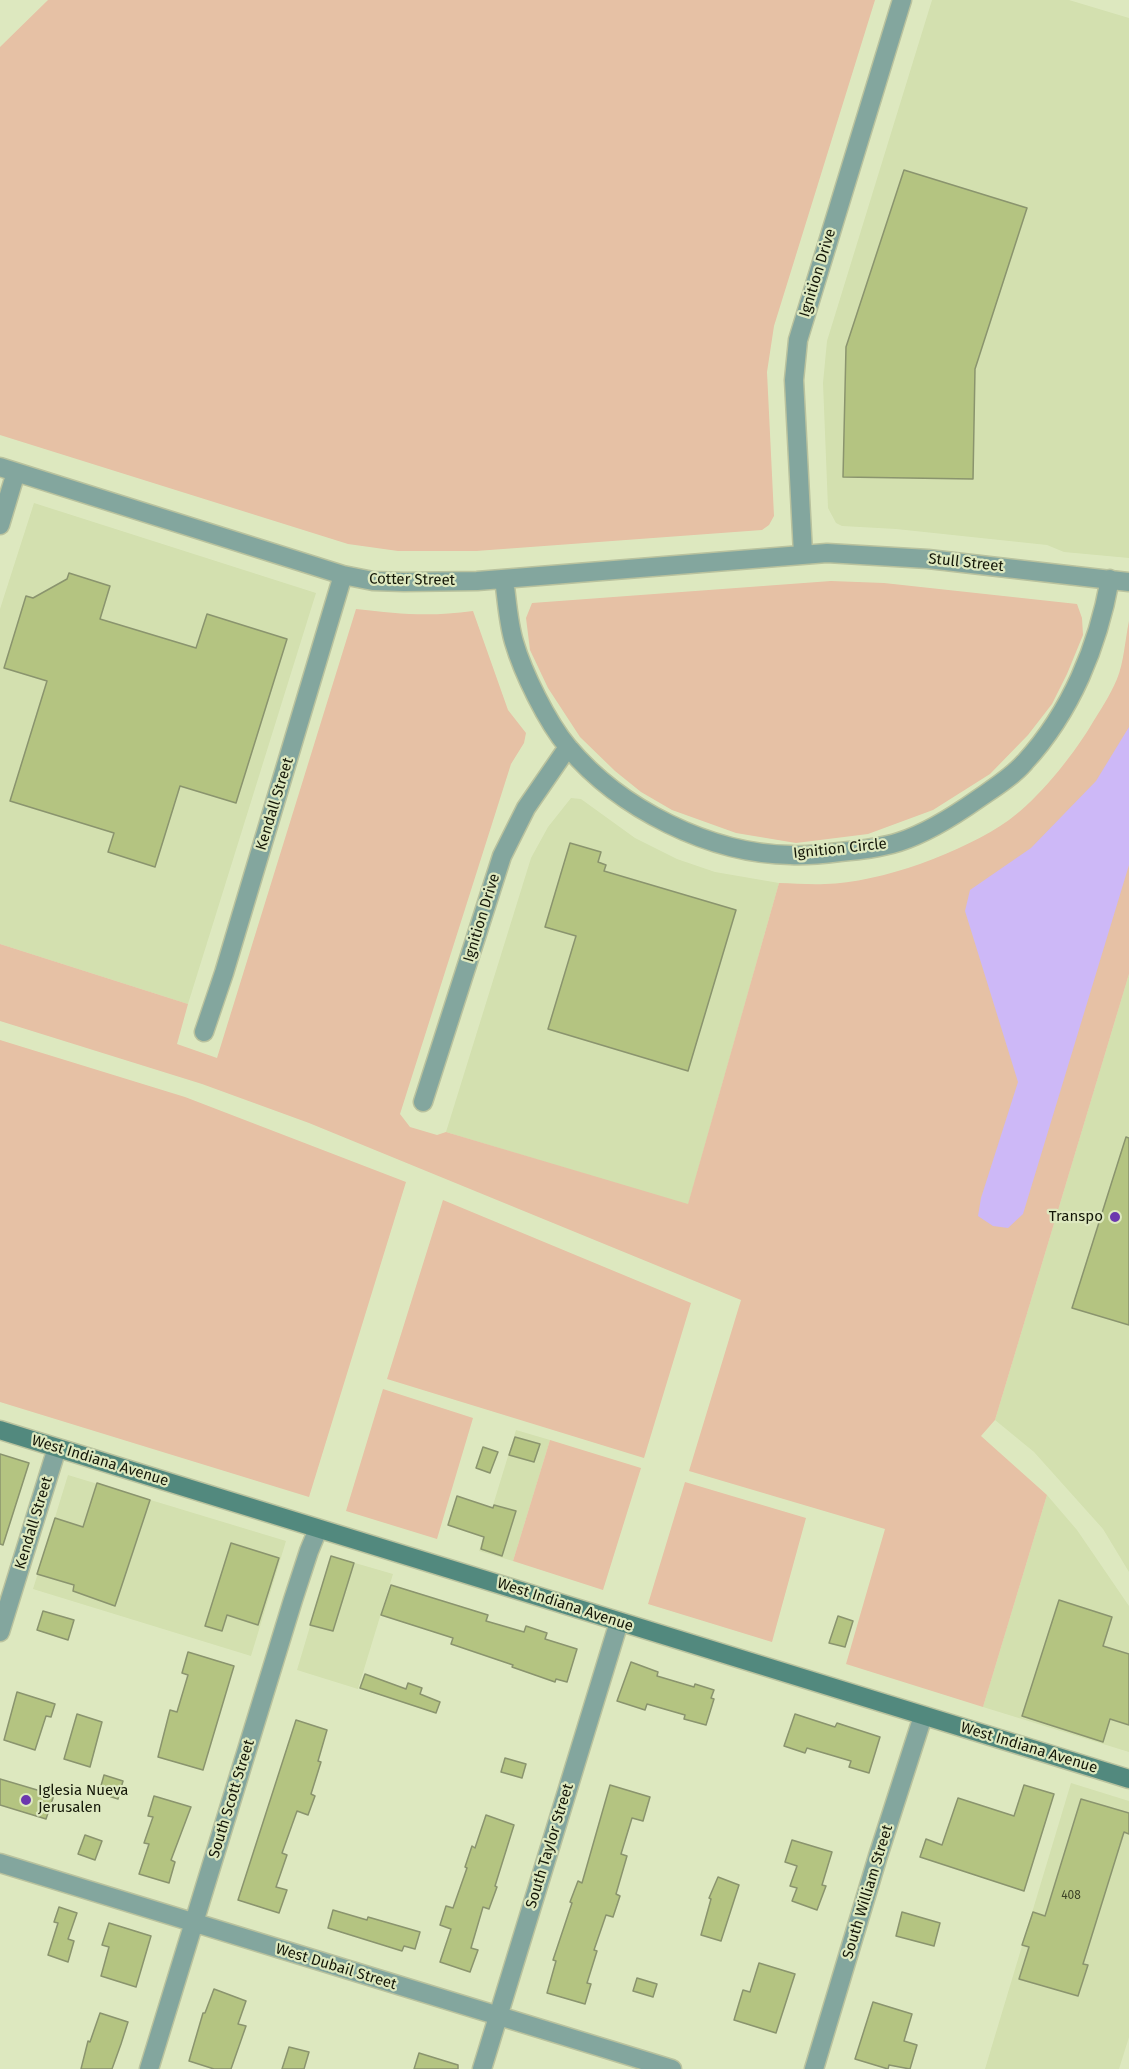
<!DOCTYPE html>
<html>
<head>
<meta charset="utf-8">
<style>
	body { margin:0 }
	canvas { display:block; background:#dde8bf }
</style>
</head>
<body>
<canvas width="1129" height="2069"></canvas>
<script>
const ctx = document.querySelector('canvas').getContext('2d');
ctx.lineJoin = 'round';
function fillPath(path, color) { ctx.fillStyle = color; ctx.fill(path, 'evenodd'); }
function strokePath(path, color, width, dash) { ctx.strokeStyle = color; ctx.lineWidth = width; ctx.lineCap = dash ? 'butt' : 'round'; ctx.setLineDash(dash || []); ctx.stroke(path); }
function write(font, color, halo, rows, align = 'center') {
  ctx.font = font + ' "Fira Sans",sans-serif'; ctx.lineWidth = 4.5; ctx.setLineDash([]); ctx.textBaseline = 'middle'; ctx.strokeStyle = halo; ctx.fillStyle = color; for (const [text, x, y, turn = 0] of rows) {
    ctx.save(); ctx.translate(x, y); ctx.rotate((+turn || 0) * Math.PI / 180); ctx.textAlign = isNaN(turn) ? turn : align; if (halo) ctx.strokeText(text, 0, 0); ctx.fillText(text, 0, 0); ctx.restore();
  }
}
const built = new Path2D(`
	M932 0H1069L1129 18V558L1064 552 1047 545 896 529 842 526 836 523 828 508 823 383 827 341Z
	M34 503 316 593 188 1004 0 944V609Z
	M571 798 581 799 635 838 677 859 715 872 779 883 688 1205 446 1132 531 858 548 827Z
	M1129 974V1572L1103 1529 1034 1452 995 1420Z
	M516 1430 550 1440 513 1561 479 1551Z
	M68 1475 286 1541 251 1656 33 1589Z
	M1047 1495 1077 1530 1129 1606V1752L983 1707Z
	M331 1556 393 1574 358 1689 297 1670Z
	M1071 1783 1129 1801V2037L1119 2069H985Z`);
const green = new Path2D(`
	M48 0H875L774 326 767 372 774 516 769 525 762 530 476 551H398L348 544 0 435V47Z
	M831 581 884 583 1077 604 1082 618 1083 635 1067 674 1052 704 1028 735 990 774 933 810 868 834 796 843 736 833 672 810 641 792 615 771 580 737 548 688 530 650 526 618 532 603Z
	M356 609C399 614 429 617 473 611L508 710 526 733 524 743 511 764 400 1114 410 1127 437 1135 446 1132 688 1204 779 883C794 883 810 885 825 884 880 883 964 852 1009 820 1038 799 1071 758 1090 727 1099 712 1110 696 1117 679 1124 662 1125 640 1129 621V974L995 1420 981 1436 1047 1495 983 1707 846 1664 885 1529 689 1471 741 1300 309 1123 202 1084 0 1021V944L188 1004 177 1044 217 1058Z
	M0 1040 185 1097 406 1182 309 1497 0 1402Z
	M443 1200 691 1303 644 1458 387 1379Z
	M383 1389 473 1418 437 1539 346 1511Z
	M550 1440 641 1468 603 1590 513 1561Z
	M685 1482 806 1518 772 1642 648 1604Z`);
const water = new Path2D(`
	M1129 727V865L1023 1214 1008 1228 993 1226 978 1216 981 1198 1018 1082 965 911 970 890 1031 848 1096 781Z`);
const building = new Path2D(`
	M904 170 1027 208 975 369 973 479 843 477 846 347Z
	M69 573 110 586 100 619 196 648 207 614 287 639 236 803 180 786 155 867 108 852 114 833 10 801 47 681 4 668 26 596 33 598 67 579Z
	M570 843 601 852 598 862 606 865 604 871 736 910 688 1071 548 1029 576 936 545 927Z
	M1126 1137 1129 1138V1325L1072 1308Z
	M515 1437 540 1444 534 1462 509 1455Z
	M483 1447 498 1452 490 1473 476 1468Z
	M0 1454 29 1463 3 1545 0 1544Z
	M97 1483 150 1500 115 1606 73 1591 74 1585 37 1574 55 1518 83 1527Z
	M457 1496 493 1508 494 1505 516 1511 502 1556 481 1549 484 1537 448 1525Z
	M231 1543 279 1558 258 1625 227 1615 222 1631 205 1626Z
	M331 1556 354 1563 333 1631 310 1625Z
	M391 1585 488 1615 486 1621 524 1632 526 1626 547 1633 545 1639 577 1649 567 1682 556 1679 555 1682 512 1667 513 1665 451 1644 453 1638 381 1615Z
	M1059 1600 1112 1617 1103 1646 1129 1654V1725L1110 1719 1103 1742 1022 1716Z
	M43 1611 74 1620 68 1640 37 1630Z
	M838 1616 853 1621 845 1647 829 1643Z
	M188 1652 234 1666 203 1770 158 1757 170 1710 177 1712 188 1675 182 1673Z
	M631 1662 658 1672 657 1676 694 1687 695 1684 714 1690 711 1698 714 1699 706 1725 684 1719 685 1715 647 1704 645 1710 617 1701Z
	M365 1674 406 1689 408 1683 422 1688 420 1694 440 1702 436 1713 360 1688Z
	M17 1692 55 1704 51 1717 46 1716 35 1750 4 1740Z
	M77 1714 102 1722 90 1767 64 1759Z
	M795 1714 835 1727 837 1723 880 1737 869 1773 849 1767 851 1761 807 1748 805 1753 784 1746Z
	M296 1720 327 1730 318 1761 321 1762 311 1794 315 1796 308 1815 297 1811 282 1853 287 1855 276 1887 287 1890 279 1913 238 1900Z
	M505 1758 526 1764 522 1778 501 1772Z
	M104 1775 123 1781 118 1799 99 1793Z
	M0 1779 54 1795 46 1819 0 1805Z
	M610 1785 650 1797 643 1821 632 1818 621 1854 627 1856 616 1894 620 1896 613 1917 606 1915 594 1950 597 1951 587 1983 591 1984 585 2004 547 1993 556 1961 553 1960 572 1903 570 1902 578 1881 582 1883Z
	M1024 1785 1054 1794 1024 1891 920 1857 926 1839 942 1845 958 1798 1014 1816Z
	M154 1796 191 1807 171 1860 175 1862 169 1883 139 1874 149 1844 144 1843 153 1817 148 1816Z
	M1081 1799 1129 1813V1834L1124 1832 1083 1964 1088 1965 1078 1996 1019 1979 1029 1947 1022 1945 1033 1912 1045 1916Z
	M486 1815 514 1825 495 1886 497 1887 489 1909 483 1907 471 1948 478 1950 470 1972 440 1962 451 1929 440 1925 446 1906 453 1908 467 1868 465 1867 472 1846 475 1848Z
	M85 1835 102 1841 95 1860 78 1854Z
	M792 1840 832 1852 822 1885 826 1886 817 1910 792 1901 797 1888 790 1886 797 1866 785 1862Z
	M718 1877 739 1885 721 1941 701 1935 711 1899 709 1898Z
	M59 1907 77 1913 68 1939 74 1941 68 1962 48 1955 58 1923 54 1922Z
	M333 1910 367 1920 368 1917 420 1932 415 1949 404 1946 402 1951 328 1928Z
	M902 1912 940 1923 934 1946 896 1936Z
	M109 1923 151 1936 136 1987 101 1976 109 1947 102 1945Z
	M759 1963 795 1974 776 2033 734 2020 743 1990 750 1992Z
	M637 1978 657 1984 653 1997 633 1991Z
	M214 1989 246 2001 238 2024 246 2026 231 2069H214L189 2061 203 2013H205Z
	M873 2002 912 2014 904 2041 917 2045 910 2069 889 2065 888 2069 855 2059Z
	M100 2013 128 2022 121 2044 112 2069H81L88 2041 90 2042Z
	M289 2047 309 2052 304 2069H282Z
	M419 2053 458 2065V2069H414Z`);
const street = new Path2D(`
	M0 467 343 575 373 581 404 582 477 581 827 553 928 559 1129 582
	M0 525 16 472
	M803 554 794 380 798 340 902 0
	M504 579C507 600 508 622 514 642 523 673 547 722 568 747 620 809 710 854 791 855 807 856 824 854 840 852 860 850 880 848 899 842 927 833 954 816 978 799 994 788 1012 777 1025 762 1071 712 1098 646 1110 579
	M204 1032 224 973 343 575
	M423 1102 502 856 526 808 568 747
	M0 1632 57 1448
	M0 1863 672 2069
	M149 2069 293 1600 309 1551 318 1529
	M482 2069 619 1622
	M814 2069 878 1856 923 1716`);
const secondary = new Path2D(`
	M0 1430 1129 1779`);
const markers = [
	[1115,1217,6,"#6b37ae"],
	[26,1800,6,"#6b37ae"]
];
const numberNames = [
	["408",1071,1896]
];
const streetNames = [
	["Ignition Drive",818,273,-73],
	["Stull Street",966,563,6],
	["Cotter Street",412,580,1],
	["Kendall Street",275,804,-73],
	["Ignition Circle",840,849,-6],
	["Ignition Drive",482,918,-73],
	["West Indiana Avenue",100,1461,17],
	["Kendall Street",34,1523,-73],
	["West Indiana Avenue",565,1605,18],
	["West Indiana Avenue",1029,1748,17],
	["South Scott Street",232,1799,-73],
	["South Taylor Street",550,1846,-73],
	["South William Street",868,1892,-73],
	["West Dubail Street",336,1967,17]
];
const poiNames = [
	["Transpo",1103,1217],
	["Iglesia Nueva",38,1791,"left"],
	["Jerusalen",38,1808,"left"]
];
fillPath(built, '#d3e0af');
fillPath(green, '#e6c1a5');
fillPath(water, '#cdb8f7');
fillPath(building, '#b4c481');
strokePath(building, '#8a946e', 1.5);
strokePath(street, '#b9c29e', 21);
strokePath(secondary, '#b9c29e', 21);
strokePath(street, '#83a69e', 18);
strokePath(secondary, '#52897e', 18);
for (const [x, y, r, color] of markers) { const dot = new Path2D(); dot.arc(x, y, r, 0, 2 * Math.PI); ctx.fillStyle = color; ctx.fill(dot); strokePath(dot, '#dde8bf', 2); }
write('12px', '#3c4226', null, numberNames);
write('15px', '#141708', '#dde8bf', streetNames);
write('15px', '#141708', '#dde8bf', poiNames, 'right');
</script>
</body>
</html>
